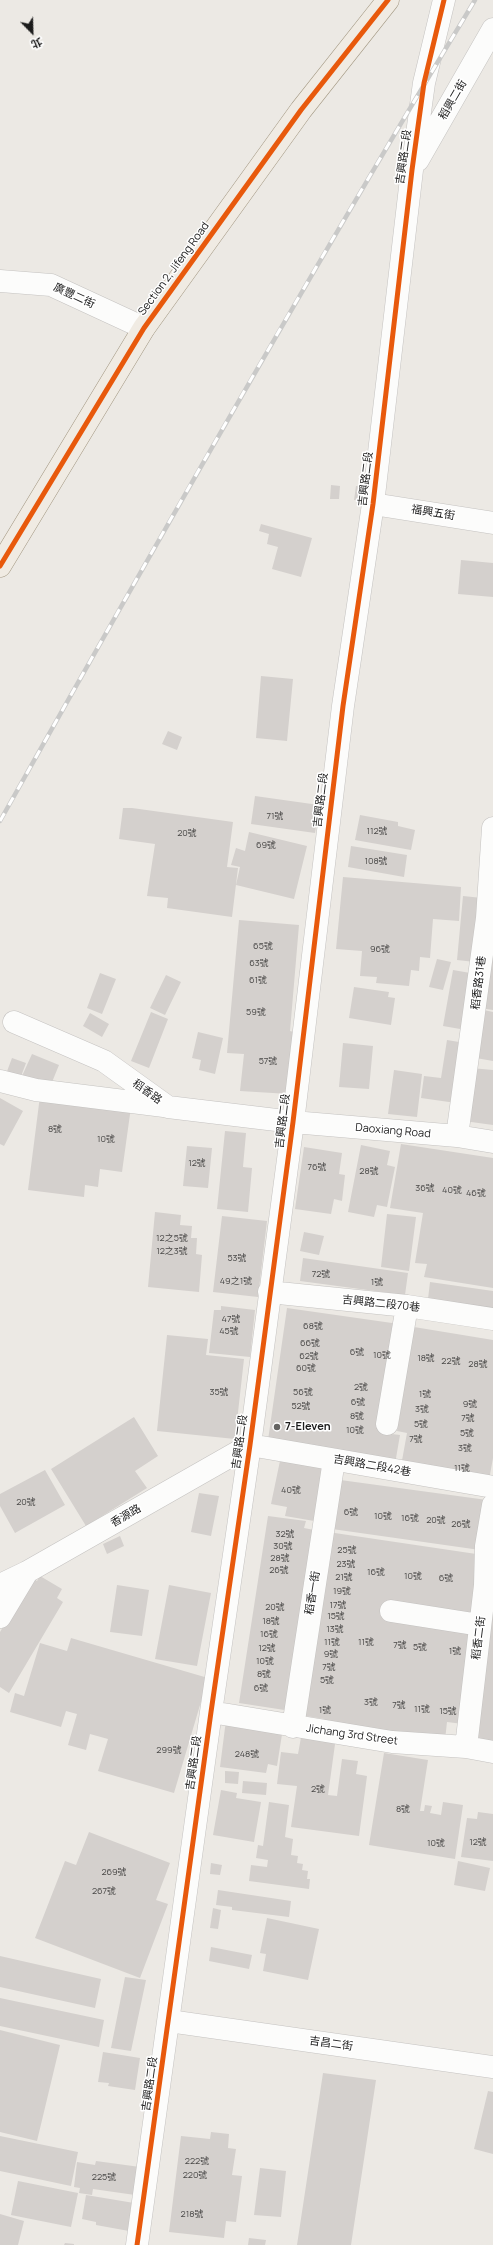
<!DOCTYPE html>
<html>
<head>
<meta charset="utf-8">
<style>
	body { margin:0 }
	#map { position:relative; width:493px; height:2245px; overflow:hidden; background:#ece9e4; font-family:Manrope,"Noto Sans TC",sans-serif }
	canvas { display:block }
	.north { position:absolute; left:12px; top:12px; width:40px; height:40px; -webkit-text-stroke:3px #fff; paint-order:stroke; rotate:157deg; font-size:11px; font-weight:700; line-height:16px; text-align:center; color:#1c1c1c }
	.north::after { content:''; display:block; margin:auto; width:14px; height:18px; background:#1c1c1c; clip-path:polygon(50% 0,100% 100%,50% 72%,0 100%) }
</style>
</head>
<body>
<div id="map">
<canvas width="493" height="2245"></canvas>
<div class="north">北</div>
</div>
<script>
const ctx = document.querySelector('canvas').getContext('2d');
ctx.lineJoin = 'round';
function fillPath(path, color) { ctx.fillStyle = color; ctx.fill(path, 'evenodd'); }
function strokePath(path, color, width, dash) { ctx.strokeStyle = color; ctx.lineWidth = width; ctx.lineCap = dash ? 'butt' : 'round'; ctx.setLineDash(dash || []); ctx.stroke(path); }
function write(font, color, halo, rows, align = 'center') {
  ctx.font = font + ' Manrope,"Noto Sans TC",sans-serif'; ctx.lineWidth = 3; ctx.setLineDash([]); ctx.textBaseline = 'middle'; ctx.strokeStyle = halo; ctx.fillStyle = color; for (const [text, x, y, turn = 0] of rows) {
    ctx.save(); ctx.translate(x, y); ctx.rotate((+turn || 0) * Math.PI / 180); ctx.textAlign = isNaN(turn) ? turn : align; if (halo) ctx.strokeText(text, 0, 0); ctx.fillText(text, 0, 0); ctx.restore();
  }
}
const building = new Path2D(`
	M331 485 340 486 339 499H330Z
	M356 486 370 487 368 502 354 500Z
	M261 524 312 538 301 577 272 569 278 547 267 544 269 534 259 531Z
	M461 560 493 563V597L458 594Z
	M261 676 293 679 287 741 256 738Z
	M168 731 182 737 177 750 162 744Z
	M255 796 319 805 315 833 251 824Z
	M123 808H132L233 822 227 867 238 868 232 917 167 908 168 898 147 896 155 844 119 839Z
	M360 815 398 822V826L415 830 411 850 355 840Z
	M249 832 307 846 294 899 236 885 240 867 231 865 236 848 245 851Z
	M351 846 407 855 404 877 348 867Z
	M343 877 461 887 459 921 433 919 430 958 420 957 419 971 411 970 409 986 376 983 377 977 360 976 362 951 336 949Z
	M463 896 482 898 475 962 457 960Z
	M239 920 299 925 290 1031 294 1032 289 1094 240 1091 244 1054 227 1053Z
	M493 929V1010L479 1008Z
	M437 959 451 962 443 990 429 987Z
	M453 970 476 974 466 1030 443 1026Z
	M100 973 116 979 102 1014 87 1008Z
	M166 975 181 982 165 1015 150 1008Z
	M354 987 389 992 388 997 395 998 391 1025 349 1018Z
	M484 1010 493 1012V1061L476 1058Z
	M151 1012 168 1019 149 1068 131 1061Z
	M90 1013 109 1024 102 1037 83 1026Z
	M198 1032 223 1038 215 1074 199 1070 201 1060 192 1058Z
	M447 1040 465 1043 456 1103 421 1098 424 1076 441 1078Z
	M343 1043 373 1046 369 1089 339 1087Z
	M32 1054 59 1065 50 1087 22 1076Z
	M12 1058 26 1063 20 1079 6 1074Z
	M471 1068 493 1070V1125L464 1121Z
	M394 1070 422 1074 417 1117 388 1114Z
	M40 1096 131 1107 122 1172 100 1169 98 1187 85 1185 84 1197 28 1190Z
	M0 1098 23 1111 4 1146 0 1144Z
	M225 1131 246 1133 243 1167 252 1168 248 1212 217 1209Z
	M401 1144 493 1158V1288L424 1277 427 1264 415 1263 423 1213 390 1208Z
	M361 1145 390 1151 387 1165 395 1167 387 1207 377 1205 374 1217 348 1212Z
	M187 1146 212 1148 208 1188 183 1186Z
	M304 1147 342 1153 339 1174 345 1175 342 1201 334 1199 331 1214 295 1209Z
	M155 1212 181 1215 180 1225 192 1226 191 1238H197L196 1254 202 1255 199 1292 148 1287Z
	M387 1214 416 1217 409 1271 381 1267Z
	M222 1216 267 1221 258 1297 213 1292Z
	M304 1232 324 1236 319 1255 300 1251Z
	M303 1258 408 1273 405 1295 300 1281Z
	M430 1282 493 1291V1308L428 1299Z
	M221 1306 255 1310 250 1357 209 1353 214 1310H221Z
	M287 1308 399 1324 383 1433 400 1435 395 1464 267 1447Z
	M414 1327 493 1340V1458L489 1480 401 1466 407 1433 397 1431Z
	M167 1335 208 1339 206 1355 244 1359 235 1439 157 1431Z
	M134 1417 158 1456 135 1471 147 1488 86 1526 51 1469Z
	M281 1456 331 1466 320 1522 285 1516 287 1507 271 1504Z
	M45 1470 65 1505 15 1533 0 1506V1494Z
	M333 1479 487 1500 480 1550 325 1528Z
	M199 1493 219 1496 211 1536 191 1532Z
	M268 1516 306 1521 304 1528 319 1531 291 1711 239 1703Z
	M328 1532 483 1555 477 1630 463 1724 447 1722 445 1740 322 1730 324 1719 300 1715Z
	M120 1536 124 1546 107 1554 103 1544Z
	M40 1576 62 1589 57 1598 63 1602 9 1693 0 1687V1632L32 1578 37 1581Z
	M117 1585 149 1590 142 1636 110 1632Z
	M169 1585 211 1593 197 1666 155 1659Z
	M492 1612H493V1746L474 1743Z
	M71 1638 208 1678 174 1793 98 1771 108 1739 90 1734 86 1750 68 1745 77 1714 66 1711 61 1727 10 1712 15 1693 24 1696 40 1643 67 1651Z
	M226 1720 283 1728 277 1766 268 1764 266 1773 220 1767Z
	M302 1732 336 1737 328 1795 337 1796 342 1759 358 1761 356 1774 367 1776 359 1836 291 1827 297 1786 277 1784 281 1752 298 1754Z
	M384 1753 428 1760 420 1811H424L425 1805 432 1806 430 1813 441 1815 443 1802 463 1805 455 1859 369 1845Z
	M225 1771 239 1772 238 1784 225 1783Z
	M243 1781 267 1783 266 1795 242 1793Z
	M221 1790 237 1793 236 1798 261 1802 254 1842 213 1835Z
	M269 1802 289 1805 285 1837 293 1839 291 1855 298 1856 297 1863 303 1864 302 1870 308 1871 307 1879H310L309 1889 249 1881 251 1865 267 1867 268 1860 256 1858 258 1845 263 1846Z
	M478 1812 493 1814V1861L461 1857 467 1818 477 1819Z
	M89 1832 170 1863 156 1900 168 1904 140 1978 35 1938 65 1861 76 1865Z
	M458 1861 490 1868 485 1891 454 1885Z
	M211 1863 222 1865 220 1875 210 1874Z
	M218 1890 291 1901 289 1917 232 1910V1907L216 1905Z
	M213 1908 221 1910 218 1929 210 1928Z
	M267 1918 319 1929 308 1980 263 1971 266 1954 260 1953Z
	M211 1947 252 1955 249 1969 209 1961Z
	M0 1956 101 1979 95 2008 0 1987Z
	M125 1977 146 1980 131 2051 111 2048Z
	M0 1998 104 2020 99 2047 0 2026Z
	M0 2030 60 2045 37 2141 0 2132Z
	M103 2052 140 2058 135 2090 108 2086 109 2083 98 2082Z
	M323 2073 376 2080 351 2245H297Z
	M488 2091 493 2092V2154L474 2149Z
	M211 2132 229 2134 228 2148 236 2149 232 2175 242 2176 236 2222 226 2221 224 2238 169 2232 181 2136 210 2139Z
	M0 2136 78 2152 71 2186 0 2171Z
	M96 2161 140 2167 135 2195 93 2189 92 2195 79 2193 80 2188 74 2187 77 2162 95 2165Z
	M260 2168 286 2171 281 2217 254 2215Z
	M18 2181 78 2193 71 2227 11 2215Z
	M86 2195 134 2203 129 2231 96 2225V2222L82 2219Z
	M0 2214 24 2221 18 2245H0Z
	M249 2238 266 2240 265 2245H248Z
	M65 2243 74 2244V2245H64Z`);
const minor = new Path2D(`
	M418 160 493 29
	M0 281 51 285 144 328
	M373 504 493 523
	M14 1022 104 1061 168 1107 293 1122 457 1136 493 1142
	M0 1081 36 1090 164 1106
	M457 1136 487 918 493 828
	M269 1292 407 1306 493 1319
	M387 1424 407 1306
	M250 1445 493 1487
	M0 1585 27 1572 250 1445
	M391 1611 480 1625
	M0 1617 27 1572
	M211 1712 392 1742 466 1747 493 1752
	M293 1727 334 1460
	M466 1747 485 1585 486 1546 493 1505
	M169 2021 493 2067
	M137 2245 211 1712 250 1445 293 1122 343 706 373 504 412 170 424 83 444 0`);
const major = new Path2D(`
	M0 566 144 328 301 110 388 0`);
const rail = new Path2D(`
	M0 821C155 545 311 271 475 0`);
const cycleway = new Path2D(`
	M0 566 144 328 301 110 388 0
	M137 2245 211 1712 250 1445 293 1122 343 706 373 504 412 170 424 83 444 0`);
const markers = [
	[277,1427,4,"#656462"]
];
const numberNames = [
	["71號",275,816],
	["112號",377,831],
	["20號",187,833],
	["69號",266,845],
	["108號",376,861],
	["65號",263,946],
	["96號",380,949],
	["63號",259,963],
	["61號",258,980],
	["59號",256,1012],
	["57號",268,1061],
	["8號",55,1129],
	["10號",106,1139],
	["12號",197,1163],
	["76號",317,1167],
	["28號",369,1171],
	["36號",425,1188],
	["40號",452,1190],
	["46號",476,1193],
	["12之5號",172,1238],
	["12之3號",172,1251],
	["53號",237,1258],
	["72號",321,1274],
	["49之1號",236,1281],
	["1號",377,1282],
	["47號",231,1319],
	["68號",313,1326],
	["45號",229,1331],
	["66號",310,1343],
	["6號",357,1352],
	["10號",382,1355],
	["62號",309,1356],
	["18號",426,1358],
	["22號",451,1361],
	["28號",478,1364],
	["60號",306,1368],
	["2號",361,1387],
	["35號",219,1392],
	["56號",303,1392],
	["1號",425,1394],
	["6號",358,1402],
	["9號",470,1404],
	["52號",301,1406],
	["3號",422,1409],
	["8號",357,1416],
	["7號",468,1418],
	["5號",421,1424],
	["10號",355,1430],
	["5號",467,1433],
	["7號",416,1439],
	["3號",465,1448],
	["11號",462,1468],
	["40號",291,1490],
	["20號",26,1502],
	["6號",351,1512],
	["10號",383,1516],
	["16號",410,1518],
	["20號",436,1520],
	["26號",461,1524],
	["32號",285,1534],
	["30號",283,1546],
	["25號",347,1550],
	["28號",280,1558],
	["23號",346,1564],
	["26號",279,1570],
	["16號",376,1572],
	["10號",413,1576],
	["21號",344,1577],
	["6號",446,1578],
	["19號",342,1591],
	["17號",338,1605],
	["20號",275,1607],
	["15號",336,1616],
	["18號",271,1621],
	["13號",335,1629],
	["16號",269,1634],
	["11號",332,1642],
	["11號",366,1642],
	["7號",400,1645],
	["5號",420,1647],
	["12號",267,1648],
	["1號",455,1651],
	["9號",331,1654],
	["10號",265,1661],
	["7號",329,1667],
	["8號",264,1674],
	["5號",327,1680],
	["6號",261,1688],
	["3號",371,1702],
	["7號",399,1705],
	["11號",422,1709],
	["1號",325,1710],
	["15號",448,1711],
	["299號",169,1750],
	["248號",247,1754],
	["2號",318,1789],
	["8號",403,1809],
	["12號",478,1842],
	["10號",436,1843],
	["269號",114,1872],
	["267號",104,1891],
	["222號",197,2161],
	["220號",195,2175],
	["225號",104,2177],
	["218號",192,2214]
];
const streetNames = [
	["稻興二街",453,100,-60],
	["吉興路二段",404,157,-82],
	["Section 2, Jifeng Road",174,269,-54],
	["廣豐二街",74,296,25],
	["吉興路二段",366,479,-83],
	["福興五街",433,513,9],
	["吉興路二段",321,800,-83],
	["稻香路31巷",479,983,-83],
	["稻香路",147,1092,36],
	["吉興路二段",283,1121,-83],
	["Daoxiang Road",393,1131,5],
	["吉興路二段70巷",381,1304,6],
	["吉興路二段",240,1442,-82],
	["吉興路二段42巷",372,1466,10],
	["香源路",126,1516,-30],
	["稻香一街",313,1593,-81],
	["稻香二街",479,1638,-83],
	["Jichang 3rd Street",352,1735,8],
	["吉興路二段",194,1763,-82],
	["吉昌二街",331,2044,8],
	["吉興路二段",150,2084,-82]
];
const poiNames = [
	["7-Eleven",285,1427]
];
fillPath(building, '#d4d0cd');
strokePath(minor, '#c4c2c0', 23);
strokePath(major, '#a19681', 23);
strokePath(minor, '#fcfcfb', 22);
strokePath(major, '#f0ebe3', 22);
strokePath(rail, '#c9c9c8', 4.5);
strokePath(rail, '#fff', 3, [9]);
strokePath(cycleway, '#e8590c', 5);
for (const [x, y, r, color] of markers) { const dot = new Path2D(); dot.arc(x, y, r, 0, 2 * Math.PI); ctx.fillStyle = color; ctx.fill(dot); strokePath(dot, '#fff', 1.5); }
write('9px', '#4a4948', null, numberNames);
write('11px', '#1c1c1c', '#fff', streetNames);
write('bold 11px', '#1c1c1c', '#fff', poiNames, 'left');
</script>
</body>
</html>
